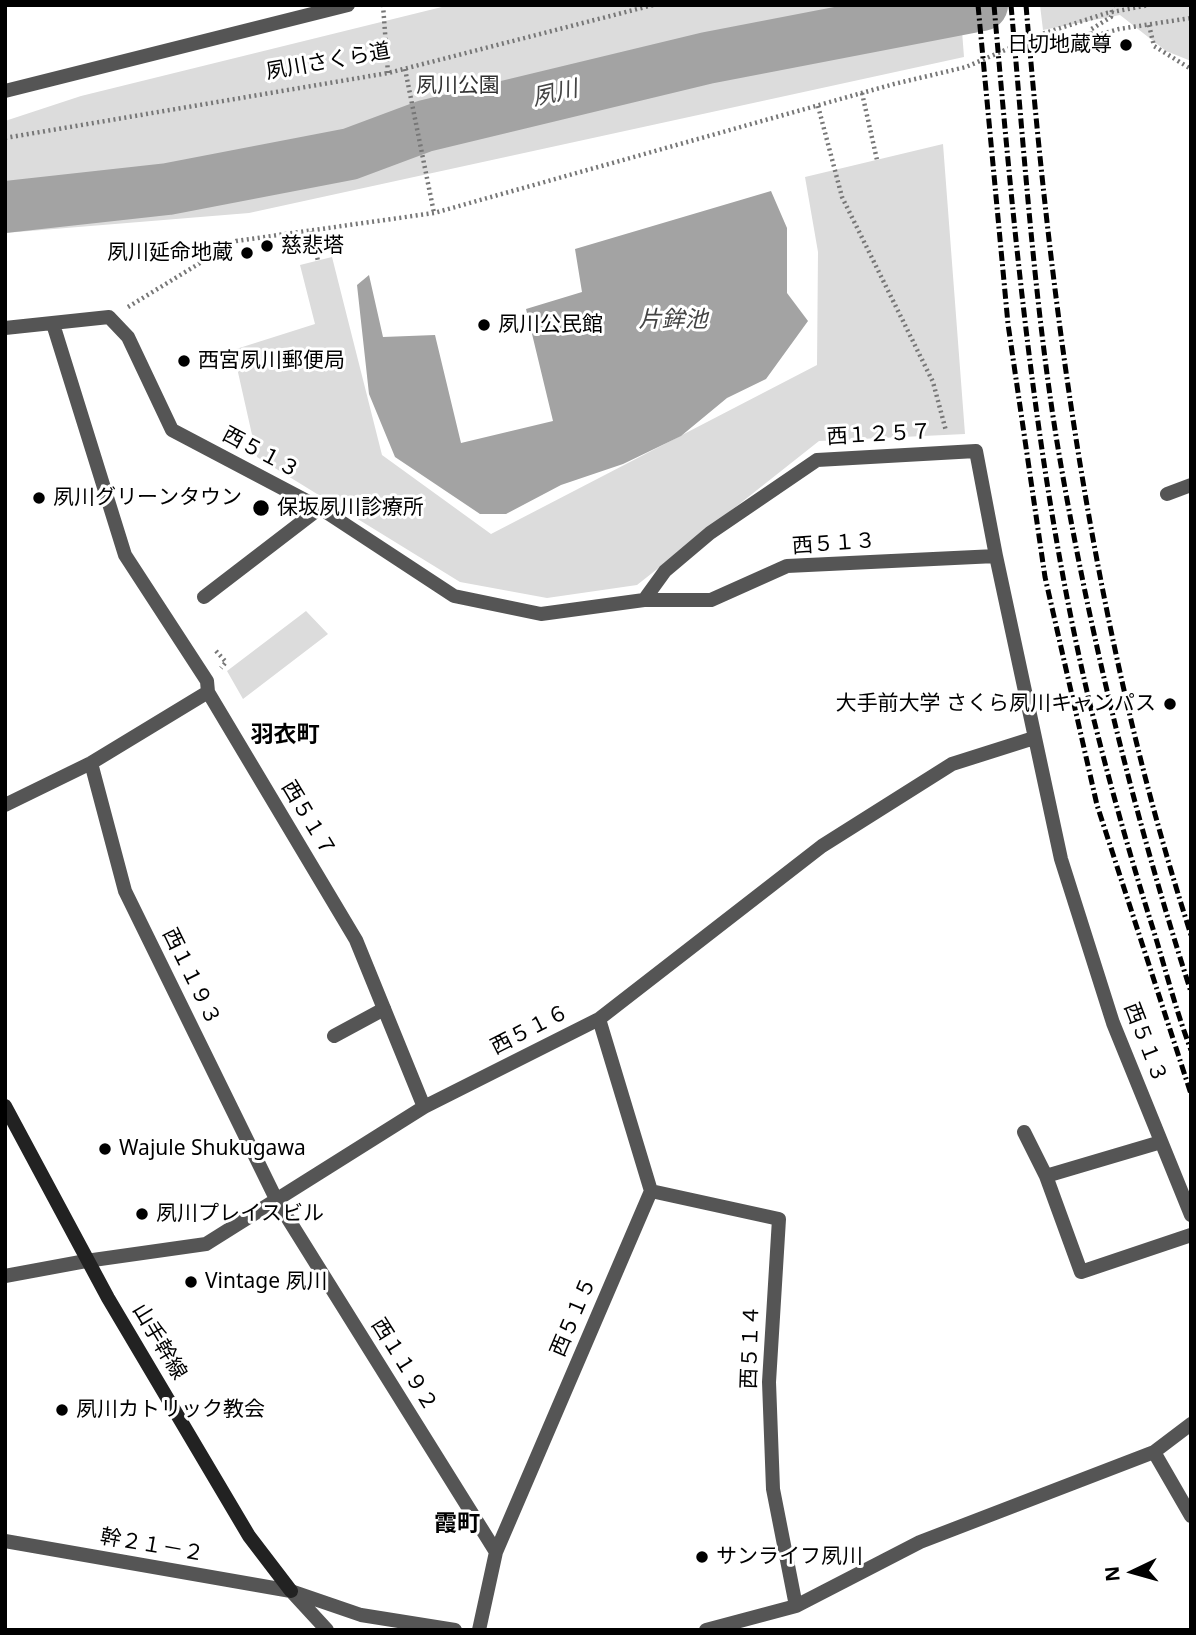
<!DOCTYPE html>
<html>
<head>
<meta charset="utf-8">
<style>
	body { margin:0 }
	#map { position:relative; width:1196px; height:1635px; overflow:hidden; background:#fff; font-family:"Noto Sans",sans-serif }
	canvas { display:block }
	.frame { position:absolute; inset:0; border:7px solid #000; pointer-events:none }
	.north { position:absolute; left:1098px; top:1537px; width:70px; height:70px; -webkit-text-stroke:5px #fff; paint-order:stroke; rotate:265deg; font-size:19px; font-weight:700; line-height:28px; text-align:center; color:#000 }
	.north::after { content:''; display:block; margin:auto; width:24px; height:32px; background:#000; clip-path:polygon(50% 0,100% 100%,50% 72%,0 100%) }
</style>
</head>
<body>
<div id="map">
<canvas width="1196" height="1635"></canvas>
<div class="frame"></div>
<div class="north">N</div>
</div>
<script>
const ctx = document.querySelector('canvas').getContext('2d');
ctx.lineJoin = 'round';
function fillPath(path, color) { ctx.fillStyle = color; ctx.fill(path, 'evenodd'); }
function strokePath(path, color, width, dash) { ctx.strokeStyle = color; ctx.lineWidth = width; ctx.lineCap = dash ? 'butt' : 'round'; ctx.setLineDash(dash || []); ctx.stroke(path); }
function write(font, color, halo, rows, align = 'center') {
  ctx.font = font + ' "Noto Sans","Noto Sans JP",sans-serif'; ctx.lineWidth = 6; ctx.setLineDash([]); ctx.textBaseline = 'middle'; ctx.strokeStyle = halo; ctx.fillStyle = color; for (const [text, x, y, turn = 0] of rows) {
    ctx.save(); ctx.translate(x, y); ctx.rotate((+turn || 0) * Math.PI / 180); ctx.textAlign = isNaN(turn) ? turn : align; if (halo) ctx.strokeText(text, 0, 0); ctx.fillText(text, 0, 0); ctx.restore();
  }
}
const green = new Path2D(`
	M450 5H960L964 57 249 213 5 233V121L81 96Z
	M1040 5H1191V61L1166 51 1120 15 1043 30Z
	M943 144 965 434 819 441 637 585 547 598 460 582 257 457 233 350 315 324 300 265 332 257 382 455 491 534 817 365 818 252 805 177Z
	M306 611 328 634 243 699 227 671Z`);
const water = new Path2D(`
	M771 191 787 228V293L808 321 766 379 727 398 681 436 623 464 561 485 506 514H480L395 457 369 394 357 285 369 275 383 337 435 335 461 443 553 421 526 309 582 292 575 249Z`);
const river = new Path2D(`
	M5 207 168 189 350 154 425 126 707 58 982 5`);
const path = new Path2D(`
	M383 5 388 73
	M1113 5 1111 17 1090 30 1091 37 1119 29 1191 18
	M1149 25 1154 46 1191 69
	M405 69 434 213
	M862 93 877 160
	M818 106 842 197 933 382 946 431
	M5 138 388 73 653 5
	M311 231 318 261
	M128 307 236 241 434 213 894 84 966 67 1042 34 1107 13 1149 5
	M216 651 226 662 221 668`);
const lane = new Path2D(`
	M1167 494 1191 485
	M334 1036 384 1009`);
const street = new Path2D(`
	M5 91 348 5
	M53 324 125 555 207 681 208 692 356 940 424 1107
	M5 328 109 317 128 337 172 430 320 508 454 596 541 614 644 600H711L787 566 996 556 1061 859 1113 1023 1191 1215
	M204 597 320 508
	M644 600 665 571 710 533 817 460 976 451 996 556
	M91 763 125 891 277 1201 496 1552
	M5 805 91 763 208 692
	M1024 1132 1046 1176
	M1161 1142 1046 1176 1081 1272 1191 1235
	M651 1191 779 1219 769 1382 773 1489 796 1606
	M5 1276 86 1261 206 1244 424 1107 599 1019 822 846 952 764 1034 738
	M1154 1452 1191 1516
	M5 1541 291 1591 361 1615 455 1630
	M292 1592 327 1630
	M479 1630 496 1552 651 1191 599 1019
	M706 1630 796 1606 920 1542 1154 1452 1191 1424`);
const secondary = new Path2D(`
	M5 1106 108 1298 249 1536 291 1591`);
const rail = new Path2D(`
	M978 5 1008 324 1045 577 1097 805 1191 1094
	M994 5C1014 235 1036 476 1089 700 1108 778 1130 856 1154 932 1166 971 1176 1011 1191 1050
	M1011 5C1024 150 1034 299 1057 442 1088 628 1133 812 1191 992
	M1026 5C1052 318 1094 635 1191 935`);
const markers = [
	[1126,45,7,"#000"],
	[267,246,7,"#000"],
	[247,253,7,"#000"],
	[484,325,7,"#000"],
	[184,361,7,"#000"],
	[39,498,7,"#000"],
	[261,508,9,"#000"],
	[1170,704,7,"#000"],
	[105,1149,7,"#000"],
	[142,1214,7,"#000"],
	[191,1282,7,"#000"],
	[62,1410,7,"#000"],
	[702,1557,7,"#000"]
];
const poiNames = [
	["日切地蔵尊",1112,45,"right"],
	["慈悲塔",281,246],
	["夙川延命地蔵",233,253,"right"],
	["夙川公民館",498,325],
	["西宮夙川郵便局",198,361],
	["夙川グリーンタウン",53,498],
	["保坂夙川診療所",277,508],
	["大手前大学 さくら夙川キャンパス",1156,704,"right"],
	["Wajule Shukugawa",119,1149],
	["夙川プレイスビル",156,1214],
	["Vintage 夙川",205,1282],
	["夙川カトリック教会",76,1410],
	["サンライフ夙川",716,1557]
];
const streetNames = [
	["夙川さくら道",328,62,-10],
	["西１２５７",879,435,-3],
	["西５１３",261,453,28],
	["西５１３",834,544,-4],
	["西５１７",308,819,59],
	["西１１９３",191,977,64],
	["西５１６",530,1030,-27],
	["西５１３",1145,1043,69],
	["西５１５",574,1317,-67],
	["山手幹線",159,1342,59],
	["西５１４",751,1347,-88],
	["西１１９２",404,1365,58],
	["幹２１－２",152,1546,10]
];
const parkNames = [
	["夙川公園",458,86]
];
const waterNames = [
	["夙川",555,94,-13],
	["片鉾池",673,320]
];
const neighbourhoodNames = [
	["羽衣町",285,735],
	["霞町",457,1524]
];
fillPath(green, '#dcdcdc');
fillPath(water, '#a3a3a3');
strokePath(river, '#a3a3a3', 52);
strokePath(path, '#777', 4.5, [2, 3.5]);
strokePath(lane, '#555', 14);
strokePath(street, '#555', 14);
strokePath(secondary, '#222', 14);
strokePath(rail, '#000', 5, [10, 3.5, 2, 3.5]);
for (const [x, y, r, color] of markers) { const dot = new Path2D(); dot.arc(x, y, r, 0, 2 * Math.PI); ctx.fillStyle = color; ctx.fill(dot); strokePath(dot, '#fff', 2.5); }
write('21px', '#000', '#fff', poiNames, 'left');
write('21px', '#000', '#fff', streetNames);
write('21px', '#333', '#fff', parkNames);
write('italic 23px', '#444', '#fff', waterNames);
write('bold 23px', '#000', '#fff', neighbourhoodNames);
</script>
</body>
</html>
